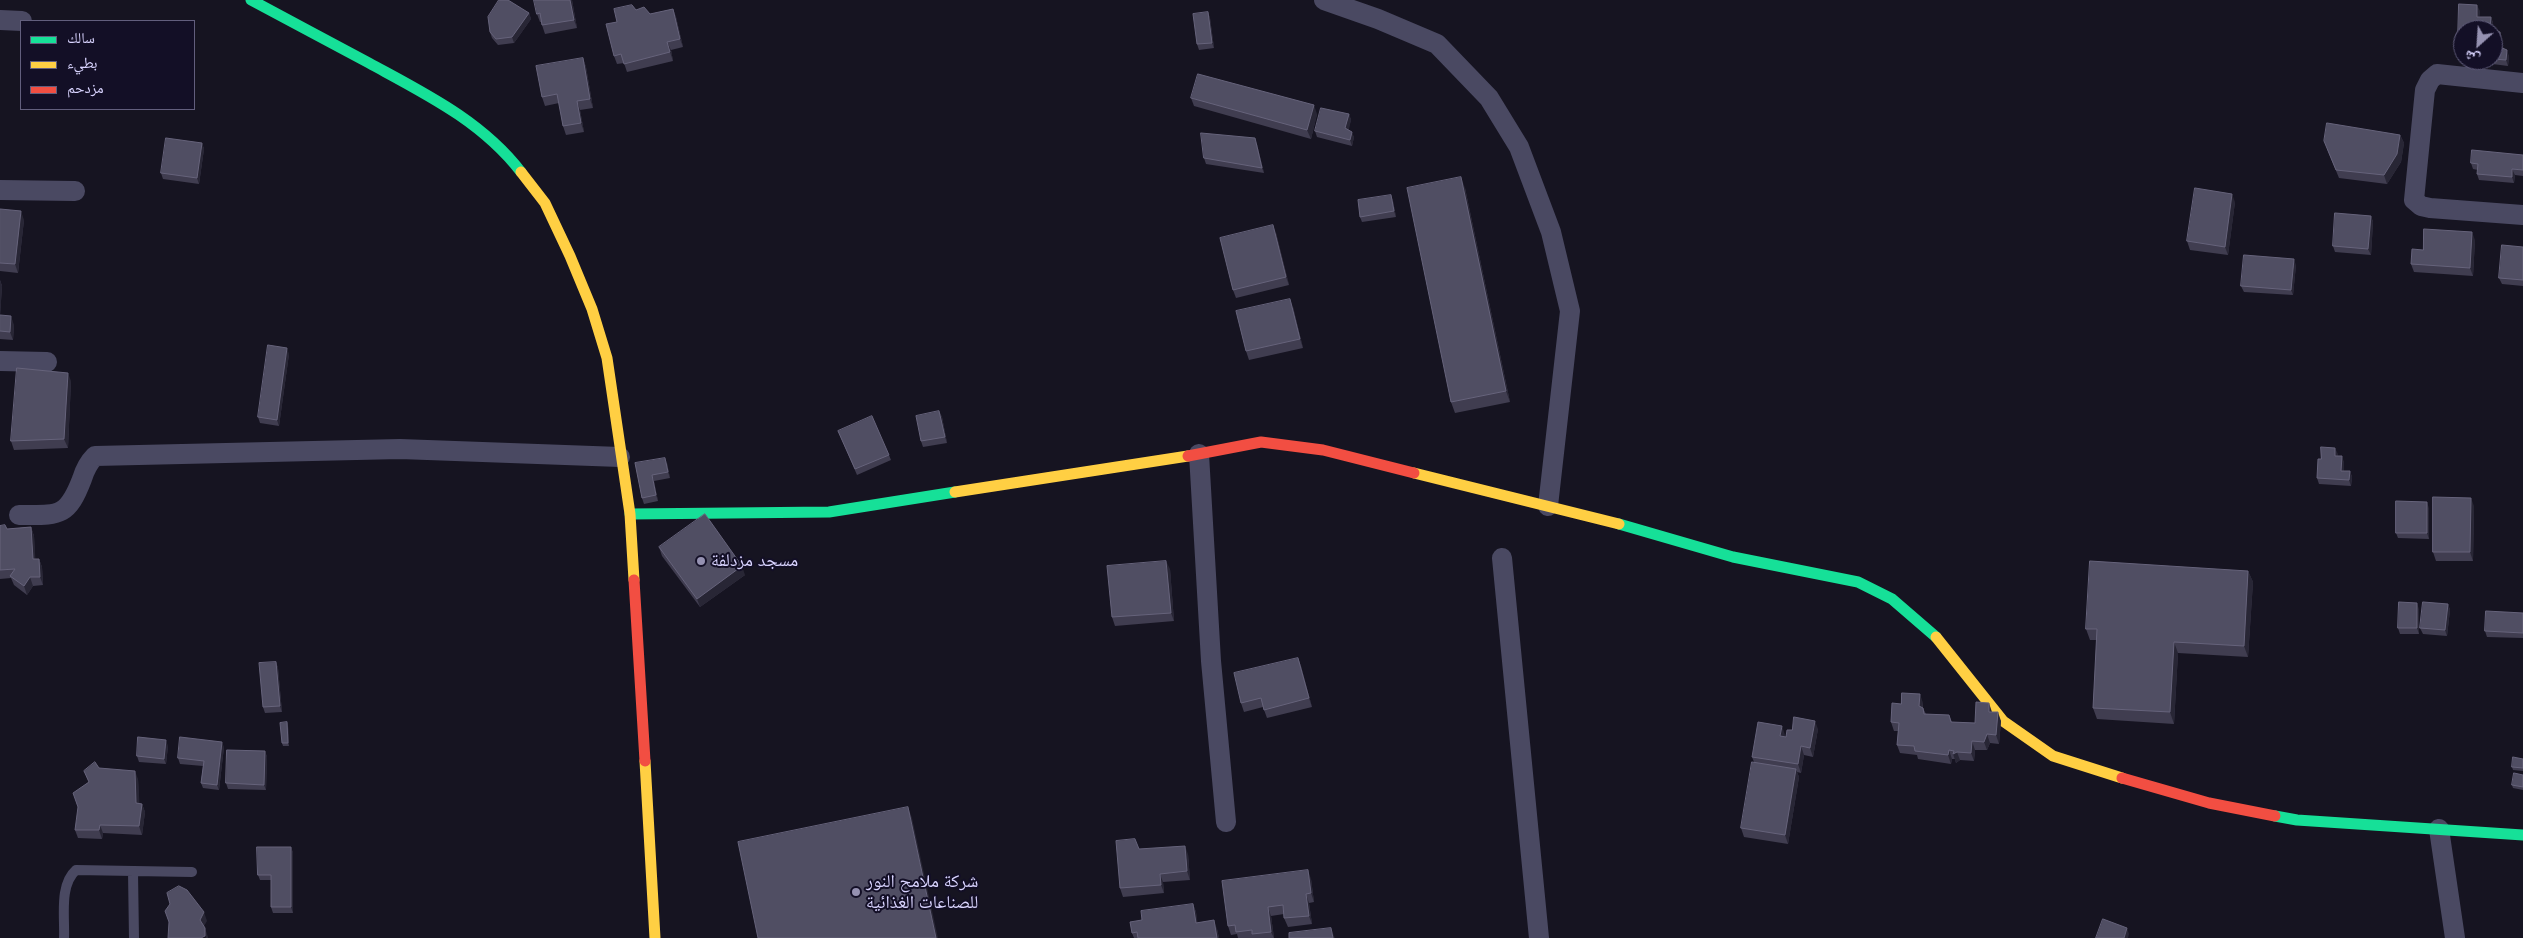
<!DOCTYPE html>
<html>
<head>
<meta charset="utf-8">
<style>
	body { margin:0 }
	#map { position:relative; width:2523px; height:938px; overflow:hidden; background:#161421; font-family:Poppins,"Noto Naskh Arabic",sans-serif }
	canvas { display:block }
	.legend { position:absolute; left:20px; top:20px; width:175px; height:90px; box-sizing:border-box; background:#130f26; border:1px solid #625e7d; margin:0; padding:6px 9px; list-style:none; font-size:15px; color:#d9d4ff }
	.legend li { display:flex; align-items:center; gap:10px; height:25px }
	.legend b { width:25px; border:1px solid #625e7d }
	.north { position:absolute; left:2453px; top:20px; width:50px; height:50px; box-sizing:border-box; background:#130f26; border:1px solid #625e7d; border-radius:50%; rotate:206deg; font-size:14px; font-weight:700; line-height:20px; text-align:center; color:#d9d4ff }
	.north::after { content:''; display:block; margin:auto; width:18px; height:22px; background:#9591b1; clip-path:polygon(50% 0,100% 100%,50% 72%,0 100%) }
</style>
</head>
<body>
<div id="map">
<canvas width="2523" height="938"></canvas>
<ul class="legend">
<li><b style="height:6px;background:#16e098"></b>سالك</li>
<li><b style="height:6px;background:#ffcf43"></b>بطيء</li>
<li><b style="height:6px;background:#f24e42"></b>مزدحم</li>
</ul>
<div class="north">ش</div>
</div>
<script>
const ctx = document.querySelector('canvas').getContext('2d');
ctx.lineJoin = 'round';
function strokePath(path, color, width, dash) { ctx.strokeStyle = color; ctx.lineWidth = width; ctx.lineCap = dash ? 'butt' : 'round'; ctx.setLineDash(dash || []); ctx.stroke(path); }
function fillPath(path, color) { ctx.fillStyle = color; ctx.fill(path, 'evenodd'); }
function write(font, color, halo, rows, align = 'center') {
  ctx.font = font + ' Poppins,"Noto Naskh Arabic",sans-serif'; ctx.lineWidth = 4; ctx.setLineDash([]); ctx.textBaseline = 'middle'; ctx.strokeStyle = halo; ctx.fillStyle = color; for (const [text, x, y, turn = 0] of rows) {
    ctx.save(); ctx.translate(x, y); ctx.rotate((+turn || 0) * Math.PI / 180); ctx.textAlign = isNaN(turn) ? turn : align; if (halo) ctx.strokeText(text, 0, 0); ctx.fillText(text, 0, 0); ctx.restore();
  }
}
const lane = new Path2D(`
	M133 872 134 938
	M64 938C65 917 59 885 76 870L192 872`);
const street = new Path2D(`
	M1324 0 1378 19 1437 44 1489 98 1519 147 1551 232 1570 311 1548 506
	M0 20 22 21
	M2523 83 2437 74 2430 80 2425 90 2414 200 2421 206 2430 208 2523 215
	M0 190 75 191
	M0 361 47 362
	M1199 454 1211 661 1226 822
	M19 515C59 515 67 518 82 479 85 469 88 463 95 456L400 449 620 457
	M1502 558 1539 938
	M2439 829 2455 938`);
const fast = new Path2D(`
	M251 0C290 21 330 42 369 63 424 93 482 121 521 172
	M630 514 829 512 955 492
	M1619 524 1733 557 1858 582 1892 599 1936 637
	M2275 816 2297 820 2523 835`);
const slow = new Path2D(`
	M521 172 545 203 570 256 592 309 607 358 630 514 634 580
	M1414 473 1619 524
	M955 492 1188 456
	M1936 637 2003 721 2053 756 2122 778
	M645 761 655 938`);
const jam = new Path2D(`
	M1188 456 1261 442 1323 450 1414 473
	M634 580 645 761
	M2122 778 2209 803 2275 816`);
const wall = new Path2D(`
	M572 0 577 28 545 34 541 22H540L537 14Z
	M673 9 676 17 683 47 671 50 673 61 627 72 624 63 617 64 614 56 617 22 636 10 650 14Z
	M2480 11 2479 17H2491L2493 23V30H2463V45L2460 41 2458 35Z
	M1208 12 1210 18 1214 48 1199 50 1197 44Z
	M529 13 531 19 514 43 498 45 492 38 490 32Z
	M2493 30 2500 32 2502 38V48L2509 56 2508 66 2477 62 2476 60H2493Z
	M583 58 586 67 593 108 580 110 584 132 566 135 563 126 559 103 545 106 542 97Z
	M1191 98 1317 114 1311 139 1194 106Z
	M1349 114 1351 120 1348 130 1354 137 1352 146 1317 137 1315 131Z
	M2400 135 2404 143 2401 162 2387 184 2339 178 2327 149Z
	M202 143 204 149 199 184 163 179 161 173Z
	M1257 144 1264 173 1206 164 1204 158Z
	M2523 155V176L2515 175 2514 183 2479 180 2477 174 2478 170 2473 169 2471 163Z
	M1465 188 1510 402 1455 413 1451 402Z
	M1391 195 1393 201 1396 217 1362 222 1360 217Z
	M2235 202 2228 255 2190 250 2187 241Z
	M0 209 24 220 18 273 0 271Z
	M2371 216 2373 222 2371 255 2335 252 2333 246Z
	M1276 233 1289 285 1236 298 1233 290Z
	M2475 240 2473 276 2414 272 2411 264 2423 250Z
	M2523 247V286L2502 284 2499 278Z
	M2296 265 2293 295 2244 292 2241 286Z
	M0 280 2 286 0 315 14 325 13 340 0 339Z
	M1293 307 1303 348 1249 360 1246 351Z
	M289 354 279 426 260 423 258 417Z
	M71 381 68 448 14 450 11 441Z
	M939 411 942 417 947 443 923 447 921 441Z
	M838 431 889 455 891 460 857 475Z
	M2338 454 2337 456 2344 462V471H2350L2352 477 2351 486 2319 484 2317 478 2321 459Z
	M635 463H667L670 478 654 481 658 501 644 504 642 498Z
	M2474 506 2473 561H2436L2433 552Z
	M2429 508V539L2398 538 2396 533Z
	M0 526 7 529 31 527 34 536 35 559H39L42 567 43 585 33 586 27 595 14 585 11 578 0 579Z
	M659 547 745 575 700 607 662 556Z
	M1170 569 1174 621 1115 626 1112 617Z
	M2248 571 2253 582 2248 657 2178 653 2174 724 2097 719 2093 708 2097 640H2090L2086 629Z
	M2448 604 2450 610 2447 636 2423 634 2420 628Z
	M2419 609V634H2400L2398 628Z
	M2523 613V638L2487 637 2485 631Z
	M1298 658 1301 666 1312 707 1267 718 1263 707 1244 712 1241 703Z
	M276 662 278 668 282 712 265 713 263 707Z
	M1923 703V708L1926 714 1949 715 1952 722 1975 723 1992 712 2001 721 1999 744 1990 743 1987 750H1975L1974 761 1960 760 1956 763 1955 759H1952L1951 764 1918 759 1917 755 1900 753 1897 745 1898 731H1894L1891 722 1901 704Z
	M287 722 288 725 289 746H283L282 743Z
	M1818 729 1813 757 1804 755 1801 773 1797 772 1799 777 1788 844 1744 837 1741 828 1754 762 1752 757 1785 735 1784 737H1786L1792 730Z
	M168 746 166 764 139 762 137 756Z
	M224 747 219 790 203 788 201 783 203 766 180 764 178 758Z
	M265 751 267 757 266 790 228 789 226 783Z
	M2523 759V771L2513 770 2512 767Z
	M99 768 138 779 139 803 142 804 145 812 142 835 103 833 102 839 78 838 75 830 89 782 84 771Z
	M2523 775V790L2513 788 2512 785Z
	M291 847 293 853V913H273L271 907V880H260L258 875Z
	M1139 849 1188 854 1190 880 1163 882 1164 893 1123 897 1120 888Z
	M1311 879 1314 902 1309 903 1312 924 1288 927 1284 918V914L1271 916 1274 938H1238L1237 934 1231 935 1228 926Z
	M1193 904 1196 912 1197 923 1217 929 1219 938H1134L1132 933Z`);
const shadedWall = new Path2D(`
	M570 0H572L577 28 574 20Z
	M2477 5 2480 11 2479 22 2477 17Z
	M673 9 676 17 683 47 680 39Z
	M1208 12 1210 18 1214 48 1212 43Z
	M529 13 531 19 514 43 512 37Z
	M2491 17 2493 23V30H2491Z
	M2500 32 2502 38V53L2500 47Z
	M667 42 671 50 673 61 670 52Z
	M2507 50 2509 56 2508 66 2506 60Z
	M583 58 586 67 593 108 590 99Z
	M577 101 580 110 584 132 581 123Z
	M1314 105 1317 114 1311 139 1307 130Z
	M1349 114 1351 120 1348 134 1345 128Z
	M1352 132 1354 137 1352 146 1350 140Z
	M2400 135 2404 143 2401 162 2387 184 2384 175Z
	M1255 138 1257 144 1264 173 1262 168Z
	M202 143 204 149 199 184 197 178Z
	M2512 169 2515 175 2514 183 2512 177Z
	M1461 177 1465 188 1510 402 1506 391Z
	M2232 194 2235 202 2228 255 2225 247Z
	M1391 195 1393 201 1396 217 1394 211Z
	M21 211 24 220 18 273 15 264Z
	M2371 216 2373 222 2371 255 2368 249Z
	M1273 225 1276 233 1289 285 1286 277Z
	M2472 232 2475 240 2473 276 2470 268Z
	M2294 259 2296 265 2293 295 2291 290Z
	M0 280 2 286 0 318Z
	M1290 299 1293 307 1303 348 1300 339Z
	M11 316 14 325 13 340 10 332Z
	M287 348 289 354 279 426 277 420Z
	M68 373 71 381 68 448 64 439Z
	M939 411 942 417 947 443 945 437Z
	M2335 448 2338 454 2337 462 2335 456Z
	M2342 456 2344 462V477L2341 471Z
	M665 458 667 463 670 478 668 472Z
	M2350 471 2352 477 2351 486 2349 480Z
	M652 475 654 481 658 501 656 495Z
	M2471 498 2474 506 2473 561 2470 552Z
	M2427 502 2429 508V539L2427 533Z
	M31 527 34 536 36 568 33 559Z
	M39 559 42 567 43 585 40 577Z
	M1166 561 1170 569 1174 621 1171 613Z
	M742 566 745 575 700 607 697 599Z
	M2248 571 2253 582 2248 657 2244 646Z
	M30 577 33 586 27 595 24 586Z
	M2417 603 2419 609V634L2417 628Z
	M2448 604 2450 610 2447 636 2445 630Z
	M2174 642 2178 653 2174 724 2170 712Z
	M1298 658 1301 666 1312 707 1309 698Z
	M276 662 278 668 282 712 280 706Z
	M1920 694 1923 703 1922 715 1919 706Z
	M1989 703 1992 712H1989Z
	M1998 712 2001 721 1999 744 1996 735Z
	M1815 721 1818 729 1813 757 1810 748Z
	M287 722 288 725 289 746 288 743Z
	M1782 726 1785 735 1783 745 1780 736Z
	M1987 734 1990 743 1987 750 1984 742Z
	M166 740 168 746 166 764 164 759Z
	M1972 741 1975 750 1974 761 1971 753Z
	M222 742 224 747 219 790 217 785Z
	M1801 746 1804 755 1801 773 1798 764Z
	M1949 750 1952 759 1951 764 1948 755Z
	M265 751 267 757 266 790 264 785Z
	M1957 752 1960 760 1956 763 1953 754Z
	M1796 769 1799 777 1788 844 1785 835Z
	M135 771 138 779 140 811 136 803Z
	M142 804 145 812 142 835 139 826Z
	M908 807 912 818 938 938H936Z
	M100 825 103 833 102 839 99 830Z
	M1185 846 1188 854 1190 880 1187 871Z
	M291 847 293 853V913L291 907Z
	M1308 870 1311 879 1314 902 1311 893Z
	M1160 874 1163 882 1164 893 1161 885Z
	M1306 894 1309 903 1312 924 1309 916Z
	M1193 904 1196 912 1199 932 1196 923Z
	M1268 907 1271 916 1274 938 1271 932Z
	M204 912 207 921 203 928 200 920Z
	M1214 920 1217 929 1219 938H1217Z
	M205 928 208 937V938H206L205 936Z
	M1331 928 1334 936 1335 938H1333Z
	M2127 928 2129 934 2128 938H2124Z`);
const building = new Path2D(`
	M499 0H508L529 13 512 37 496 39 490 32 488 17Z
	M534 0H570L574 20 542 25 540 13 537 14Z
	M2459 4 2477 5V17H2491L2490 29 2492 30H2463V41L2458 35Z
	M632 5 636 10 644 7 650 14 673 9 680 39 667 42 670 52 624 64 621 54 614 56 606 24 617 22 614 9Z
	M1208 12 1212 43 1197 44 1193 14Z
	M2493 30 2500 32V47L2507 50 2506 60 2493 59Z
	M583 58 590 99 577 101 581 123 563 126 557 94 542 97 536 66Z
	M1198 74 1314 105 1307 130 1191 98Z
	M1321 108 1349 114 1345 128 1352 132 1350 140 1315 131Z
	M2327 123 2400 135 2397 154 2384 175 2336 170 2324 141Z
	M1201 133 1255 138 1262 168 1204 158Z
	M166 138 202 143 197 178 161 173Z
	M2472 150 2523 155V170L2512 169V177L2477 174 2478 164 2471 163Z
	M1461 177 1506 391 1451 402 1407 188Z
	M2195 188 2232 194 2225 247 2187 241Z
	M1391 195 1394 211 1360 217 1358 200Z
	M0 209 21 211 15 264 0 263Z
	M2335 213 2371 216 2368 249 2333 246Z
	M1273 225 1286 277 1233 290 1220 238Z
	M2424 229 2472 232 2470 268 2411 264 2412 249 2423 250Z
	M2502 245 2523 247V280L2499 278Z
	M2244 255 2294 259 2291 290 2241 286Z
	M1290 299 1300 339 1246 351 1236 311Z
	M0 315 11 316 10 332 0 331Z
	M268 345 287 348 277 420 258 417Z
	M17 368 68 373 64 439 11 441Z
	M939 411 945 437 921 441 916 416Z
	M872 416 889 455 855 469 838 431Z
	M2321 447 2335 448V456H2342L2341 471H2350L2349 480 2317 478 2318 459H2321Z
	M665 458 668 472 652 475 656 495 642 498 635 463Z
	M2433 497 2471 498 2470 552H2433Z
	M2396 501 2427 502V533H2396Z
	M705 514 742 566 697 599 659 547Z
	M5 525 7 529 31 527 33 559H39L40 577H30L24 586 10 576 15 569 0 570V526Z
	M1166 561 1171 613 1112 617 1107 566Z
	M2090 561 2248 571 2244 646 2174 642 2170 712 2093 708 2097 629H2086Z
	M2399 602 2417 603V628H2398Z
	M2423 602 2448 604 2445 630 2420 628Z
	M2486 611 2523 613V633L2485 631Z
	M1298 658 1309 698 1264 710 1261 698 1241 703 1234 673Z
	M276 662 280 706 263 707 259 663Z
	M1902 693 1920 694 1919 706 1923 708 1924 714 1949 715 1951 722 1975 723 1976 702 1989 703V712H1998L1996 735 1987 734 1984 742 1972 741 1971 753 1957 752 1953 754 1954 751 1949 750 1948 755 1915 751 1914 746 1897 745 1899 723 1891 722 1892 703 1901 704Z
	M1794 717 1815 721 1810 748 1801 746 1798 764 1752 757 1758 722 1782 726 1780 736 1786 737 1787 730H1792Z
	M287 722 288 743H282L280 723Z
	M138 737 166 740 164 759 137 756Z
	M180 737 222 742 217 785 201 783 204 761 178 758Z
	M227 750 265 751 264 785 226 783Z
	M2513 757 2523 759V768L2512 767Z
	M95 762 99 768 135 771 136 803 142 804 139 826 100 825 99 830H75L78 807 73 793 89 782 84 771Z
	M1752 762 1796 769 1785 835 1741 828Z
	M2514 773 2523 775V787L2512 785Z
	M908 807 936 938H758L738 842Z
	M1135 839 1139 849 1185 846 1187 871 1160 874 1161 885 1120 888 1116 841Z
	M257 847H291V907H271V875H258Z
	M1308 870 1311 893 1306 894 1309 916 1284 918 1283 905 1268 907 1271 932 1252 934V930L1236 932 1235 925 1228 926 1222 881Z
	M179 886 187 890 204 912 200 920 205 928V936L201 938H168L169 922 165 911 170 904 167 893Z
	M1193 904 1196 923 1214 920 1217 938H1138L1137 932 1132 933 1130 922 1142 920 1141 911Z
	M2103 919 2127 928 2124 938H2096Z
	M1331 928 1333 938H1289V933Z`);
const markers = [
	[701,561,5,"#9591b1"],
	[856,892,5,"#9591b1"]
];
const poiNames = [
	["مسجد مزدلفة",711,561],
	["شركة ملامح النور",866,882],
	["للصناعات الغذائية",866,903]
];
strokePath(lane, '#4a4962', 10);
strokePath(street, '#4a4962', 20);
strokePath(fast, '#16e098', 11);
strokePath(slow, '#ffcf43', 11);
strokePath(jam, '#f24e42', 11);
fillPath(wall, '#403d50');
fillPath(shadedWall, '#282635');
fillPath(building, '#504e63');
strokePath(building, '#66637b', 1);
for (const [x, y, r, color] of markers) { const dot = new Path2D(); dot.arc(x, y, r, 0, 2 * Math.PI); ctx.fillStyle = color; ctx.fill(dot); strokePath(dot, '#130f26', 2); }
write('18px', '#d9d4ff', '#130f26', poiNames, 'left');
</script>
</body>
</html>
